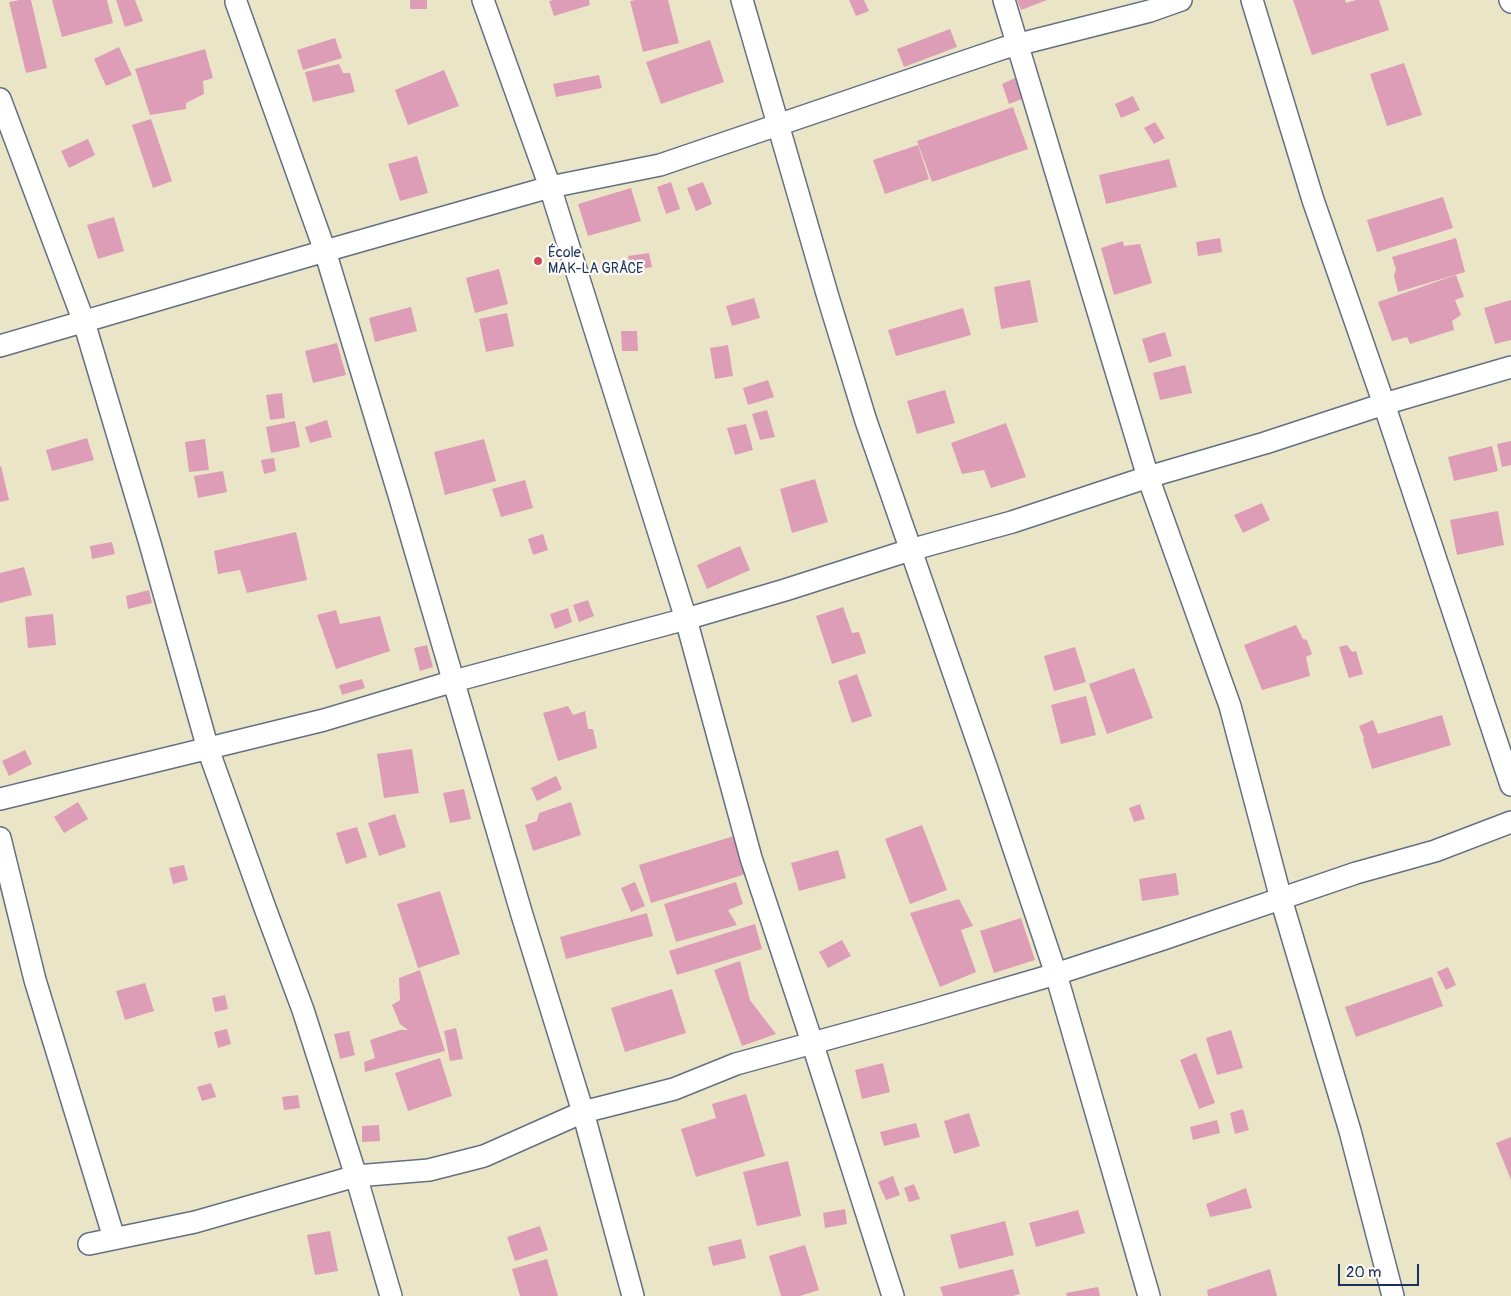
<!DOCTYPE html>
<html>
<head>
<meta charset="utf-8">
<style>
	body { margin:0 }
	#map { position:relative; width:1511px; height:1296px; overflow:hidden; background:#eae5c7; font-family:Pangolin,sans-serif }
	canvas { display:block }
	.scale { position:absolute; left:1338px; top:1264px; width:81px; height:22px; box-sizing:border-box; border:2px solid #1b2f5e; border-top:0; padding-left:6px; font-size:15px; line-height:18px; white-space:nowrap; color:#1b2f5e; -webkit-text-stroke:4px #fdfcf7; paint-order:stroke }
</style>
</head>
<body>
<div id="map">
<canvas width="1511" height="1296"></canvas>
<div class="scale">20 m</div>
</div>
<script>
const ctx = document.querySelector('canvas').getContext('2d');
ctx.lineJoin = 'round';
function fillPath(path, color) { ctx.fillStyle = color; ctx.fill(path, 'evenodd'); }
function strokePath(path, color, width, dash) { ctx.strokeStyle = color; ctx.lineWidth = width; ctx.lineCap = dash ? 'butt' : 'round'; ctx.setLineDash(dash || []); ctx.stroke(path); }
function write(font, color, halo, rows, align = 'center') {
  ctx.font = font + ' Pangolin,sans-serif'; ctx.lineWidth = 4.5; ctx.setLineDash([]); ctx.textBaseline = 'middle'; ctx.strokeStyle = halo; ctx.fillStyle = color; for (const [text, x, y, turn = 0] of rows) {
    ctx.save(); ctx.translate(x, y); ctx.rotate((+turn || 0) * Math.PI / 180); ctx.textAlign = isNaN(turn) ? turn : align; if (halo) ctx.strokeText(text, 0, 0); ctx.fillText(text, 0, 0); ctx.restore();
  }
}
const building = new Path2D(`
	M20 0H31L47 68 26 73 9 2Z
	M52 0H107L113 23 62 37Z
	M116 0H135L143 21 125 27Z
	M410 0H427V9H410Z
	M554 0H589L590 5 554 16 549 1Z
	M635 0H668L679 43 643 52 630 1Z
	M849 0H864L869 11 856 16Z
	M1017 0H1047L1021 10Z
	M1293 0H1345L1346 3 1356 0H1379L1389 30 1312 55Z
	M950 29 957 47 904 67 897 49Z
	M335 38 342 58 303 70 297 50Z
	M710 40 724 82 661 104 646 62Z
	M119 47 132 75 106 86 94 59Z
	M205 49 213 78 203 81 204 94 186 103V109L150 115 135 69Z
	M1404 63 1422 115 1387 126 1370 74Z
	M339 64 343 73H350L355 92 313 102 305 72Z
	M444 70 459 106 408 125 395 90Z
	M599 75 602 88 556 97 553 84Z
	M1017 77 1025 98 1009 104 1002 84Z
	M1133 96 1140 110 1121 118 1115 104Z
	M1013 107 1028 149 932 182 917 141Z
	M151 119 172 181 153 188 132 125Z
	M1155 122 1165 138 1154 144 1144 128Z
	M88 139 95 155 69 168 61 151Z
	M918 145 929 179 885 194 873 160Z
	M417 156 428 193 400 201 388 164Z
	M1169 159 1177 187 1106 204 1099 175Z
	M671 182 680 209 666 214 657 187Z
	M703 182 712 204 696 211 687 188Z
	M631 188 641 221 588 236 578 204Z
	M1443 197 1453 228 1377 252 1367 220Z
	M114 217 124 251 98 259 87 225Z
	M1220 238 1222 252 1198 256 1196 242Z
	M1456 238 1465 272 1398 292 1394 276 1396 269 1392 257Z
	M1123 241 1124 246 1140 244 1152 283 1114 295 1101 248Z
	M649 253 652 267 631 271 628 256Z
	M499 269 508 304 475 313 466 278Z
	M1456 275 1464 297 1455 300 1461 315 1452 321 1454 330 1410 344 1407 337 1392 341 1378 302Z
	M1030 280 1038 322 1001 329 994 287Z
	M754 298 760 318 732 326 726 306Z
	M1511 300V340L1495 344 1484 308Z
	M411 307 417 331 375 342 369 318Z
	M963 308 971 335 896 356 888 330Z
	M507 313 514 346 486 352 479 319Z
	M621 331H637L638 351H622Z
	M1165 332 1172 356 1149 363 1142 339Z
	M337 343 346 375 313 383 305 351Z
	M728 345 733 376 715 379 710 348Z
	M1185 365 1192 393 1160 400 1153 373Z
	M768 380 774 397 748 405 743 388Z
	M945 390 955 423 917 434 907 401Z
	M282 393 285 418 270 420 266 395Z
	M767 410 775 437 760 440 752 414Z
	M327 420 332 437 310 443 305 427Z
	M295 421 300 447 271 453 266 427Z
	M1006 423 1026 477 991 488 984 470 962 474 951 443Z
	M746 424 753 450 735 455 727 428Z
	M87 438 94 460 52 471 46 450Z
	M205 439 209 470 189 472 185 442Z
	M484 439 496 481 445 495 434 452Z
	M1511 441V465L1502 467 1497 444Z
	M1492 446 1498 471 1454 481 1448 457Z
	M274 458 276 471 264 474 261 460Z
	M1 466 9 500 0 502V467Z
	M223 471 227 492 198 498 194 476Z
	M815 479 828 522 792 533 780 489Z
	M525 480 533 508 501 517 492 489Z
	M1262 503 1270 520 1243 533 1234 515Z
	M1498 511 1504 545 1457 555 1450 520Z
	M296 532 307 580 247 593 240 570 218 574 214 551Z
	M543 534 548 550 533 555 528 539Z
	M112 542 115 554 92 559 90 546Z
	M740 546 750 570 707 589 697 565Z
	M24 567 32 595 0 603V573Z
	M149 590 152 603 128 609 126 596Z
	M588 600 594 616 579 622 573 605Z
	M843 607 852 633 859 632 866 653 832 664 816 616Z
	M568 608 572 622 555 629 550 614Z
	M336 610 340 624 380 616 390 651 336 669 317 615Z
	M53 614 56 645 28 648 25 617Z
	M1296 625 1303 639 1307 640 1312 654 1306 657 1310 676 1262 690 1244 645Z
	M427 645 433 667 420 671 414 648Z
	M1347 645 1352 652 1356 651 1363 674 1349 678 1339 647Z
	M1075 647 1086 682 1054 691 1044 656Z
	M1134 668 1153 718 1107 734 1089 684Z
	M857 674 872 716 852 723 838 681Z
	M362 679 365 688 342 695 339 685Z
	M1086 696 1096 735 1061 744 1051 705Z
	M568 706 573 715 585 711 588 729H593L597 748 558 761 543 713Z
	M1442 715 1451 745 1372 769 1363 739 1364 738 1359 726 1373 720 1378 734Z
	M412 749 419 793 384 798 377 754Z
	M25 750 32 764 9 776 2 761Z
	M556 776 562 789 537 801 531 788Z
	M464 789 471 819 450 823 443 793Z
	M78 802 88 819 64 833 54 817Z
	M571 802 581 835 533 851 525 825 537 821 539 813Z
	M1140 804 1145 819 1134 822 1129 808Z
	M395 814 406 847 379 856 368 823Z
	M922 825 947 890 910 904 885 839Z
	M357 827 367 857 346 864 336 833Z
	M734 836 746 874 651 903 639 865Z
	M838 850 846 878 799 891 791 863Z
	M184 865 188 880 173 884 169 868Z
	M1176 873 1179 895 1142 901 1139 879Z
	M635 882 645 906 631 912 621 888Z
	M736 882 743 904 728 910 737 925 676 942 664 904Z
	M440 891 460 954 418 968 397 904Z
	M959 899 973 926 961 930 976 972 940 987 910 913Z
	M647 913 653 936 566 959 560 937Z
	M1021 918 1035 960 994 973 980 931Z
	M755 924 762 949 677 975 669 951Z
	M842 940 851 956 828 968 819 952Z
	M740 961 750 1000 776 1034 742 1046 714 970Z
	M1448 967 1456 985 1446 990 1437 972Z
	M420 970 445 1051 365 1072 364 1062 375 1058 370 1040 400 1030H408L400 1024 392 1005 400 1000 399 978Z
	M1432 977 1443 1006 1356 1037 1345 1007Z
	M145 983 154 1011 125 1020 116 991Z
	M672 989 686 1033 625 1052 611 1008Z
	M225 995 228 1009 215 1012 212 998Z
	M456 1028 463 1059 450 1061 444 1031Z
	M227 1029 231 1044 218 1048 214 1032Z
	M1231 1030 1243 1068 1217 1075 1206 1038Z
	M349 1031 355 1055 340 1059 334 1034Z
	M1196 1053 1215 1103 1199 1109 1180 1060Z
	M440 1058 452 1096 408 1111 395 1073Z
	M883 1063 890 1092 862 1099 855 1070Z
	M211 1083 216 1097 202 1101 197 1087Z
	M746 1094 765 1156 696 1177 681 1129 716 1118 712 1104Z
	M298 1095 300 1108 284 1110 282 1097Z
	M1243 1109 1249 1130 1235 1134 1230 1113Z
	M969 1113 980 1146 954 1154 944 1121Z
	M1217 1120 1220 1133 1193 1140 1190 1127Z
	M916 1123 920 1137 884 1146 880 1132Z
	M379 1125 380 1141 362 1142V1126Z
	M1511 1137V1180L1496 1143Z
	M788 1161 801 1216 757 1226 743 1172Z
	M893 1176 900 1195 886 1200 878 1182Z
	M914 1184 920 1199 909 1202 904 1188Z
	M1246 1188 1252 1208 1210 1217 1206 1204Z
	M845 1209 847 1224 825 1228 823 1213Z
	M1078 1210 1085 1233 1036 1247 1029 1223Z
	M1005 1221 1014 1255 959 1269 950 1235Z
	M540 1226 548 1250 515 1261 507 1237Z
	M330 1231 338 1271 315 1275 307 1235Z
	M741 1239 746 1258 713 1266 708 1247Z
	M805 1245 819 1290 800 1296H781L769 1256Z
	M547 1259 558 1296H520L512 1269Z
	M1013 1269 1020 1294 1013 1296H943L940 1287Z
	M1270 1269 1277 1296H1208L1207 1290Z
	M1098 1287 1100 1296H1067L1066 1293Z`);
const minor = new Path2D(`
	M483 0 550 187 686 619 751 858 812 1042 893 1296
	M742 0 828 297 866 421 987 769 1056 974 1149 1296
	M1004 0 1148 477 1230 706 1281 899 1350 1131 1393 1296
	M1252 0 1313 200 1384 404 1511 785
	M1510 0 1511 2
	M236 2 325 251 399 495 522 915 583 1112 633 1296
	M0 99 84 322 149 540 208 749 265 908 303 1010 356 1176 391 1296
	M0 346 325 251 550 187 660 165 1004 48 1150 11 1181 0
	M0 799 324 720 454 681 686 619 785 590 910 550 1012 522 1148 477 1265 443 1384 404 1511 367
	M0 838 35 980 114 1238
	M89 1244 195 1222 356 1176 429 1170 484 1156 583 1112 674 1089 736 1064 922 1013 1056 974 1163 939 1356 873 1435 851 1511 822`);
const markers = [
	[538,261,5,"#d1495b"]
];
const poiNames = [
	["École",548,253],
	["MAK-LA GRÂCE",548,269]
];
fillPath(building, '#de9db6');
strokePath(minor, '#636f83', 24);
strokePath(minor, '#fff', 21);
for (const [x, y, r, color] of markers) { const dot = new Path2D(); dot.arc(x, y, r, 0, 2 * Math.PI); ctx.fillStyle = color; ctx.fill(dot); strokePath(dot, '#fdfcf7', 2); }
write('14px', '#1b2f5e', '#fdfcf7', poiNames, 'left');
</script>
</body>
</html>
